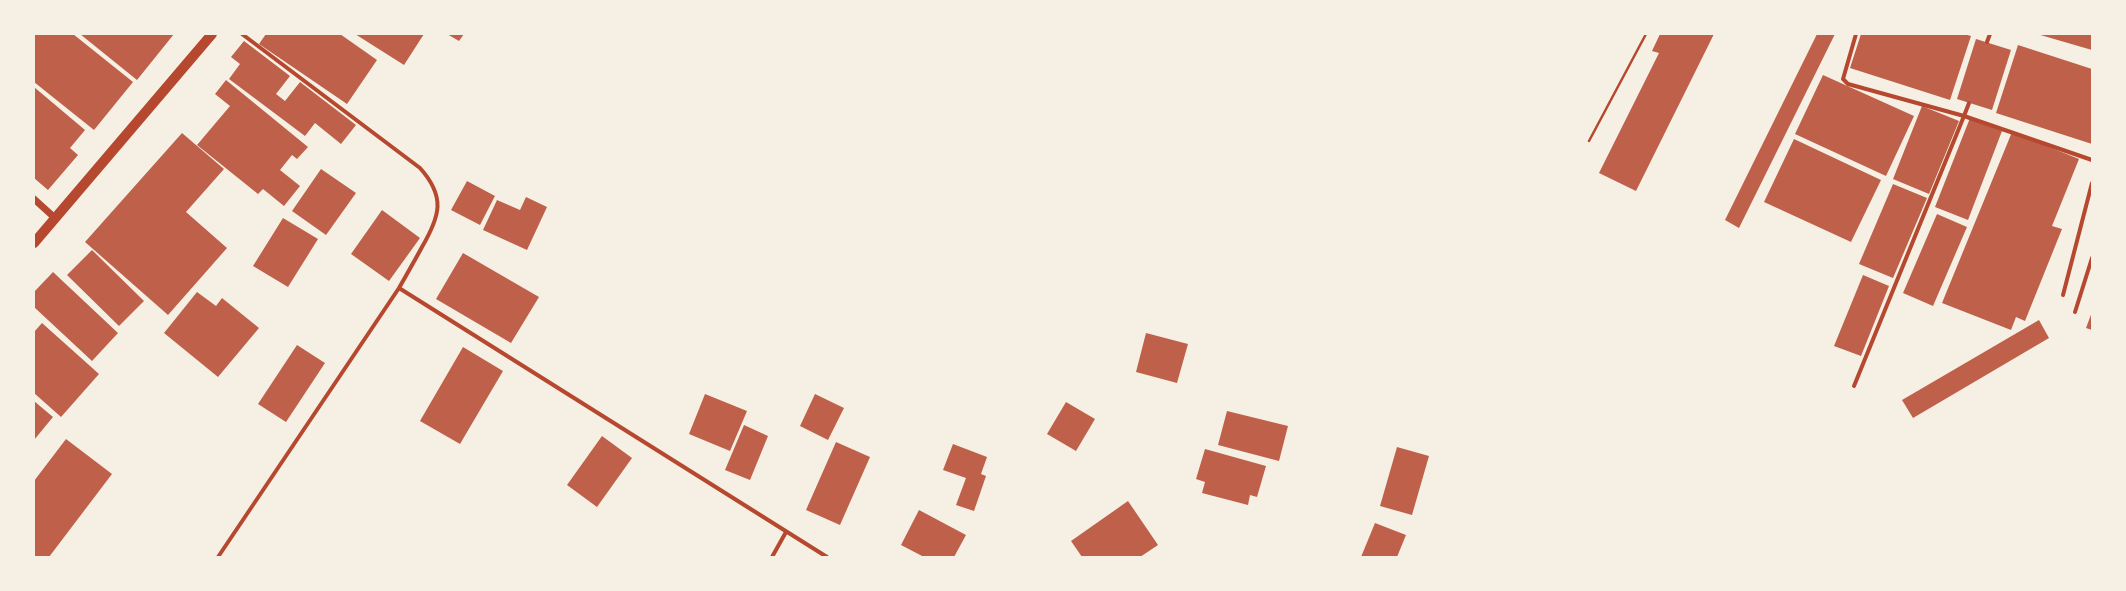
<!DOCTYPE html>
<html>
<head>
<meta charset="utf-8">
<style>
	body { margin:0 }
	#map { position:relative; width:2126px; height:591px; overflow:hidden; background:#f6efe4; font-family:"Nunito Sans",sans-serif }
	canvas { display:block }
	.frame { position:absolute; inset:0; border:35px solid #f6efe4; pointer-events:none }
</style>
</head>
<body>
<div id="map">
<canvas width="2126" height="591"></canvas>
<div class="frame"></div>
</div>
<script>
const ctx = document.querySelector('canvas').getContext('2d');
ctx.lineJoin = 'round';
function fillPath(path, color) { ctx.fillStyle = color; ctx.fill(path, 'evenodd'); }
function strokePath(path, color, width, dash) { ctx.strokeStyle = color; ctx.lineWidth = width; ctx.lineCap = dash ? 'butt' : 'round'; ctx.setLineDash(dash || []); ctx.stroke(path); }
const building = new Path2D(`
	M34 34H73L133 82 94 130 34 82Z
	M80 34H174L137 80Z
	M266 34H340L377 60 347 104 259 44Z
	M355 34H424L404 65Z
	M447 34H464L459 41Z
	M1660 34H1714L1636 191 1599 173 1659 53 1652 51Z
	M1817 34H1835L1739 228 1725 220Z
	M1861 34H1964L1971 36 1950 100 1850 68Z
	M2037 34H2092V50L2061 41Z
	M1976 39 2011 50 1992 110 1957 99Z
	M244 41 290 76 276 94 285 101 300 82 356 125 341 144 315 123 305 136 229 79 240 64 231 57Z
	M2018 45 2092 69V144L1996 113Z
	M1823 75 1914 116 1886 176 1795 134Z
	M226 80 308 147 297 159 292 155 280 170 300 186 284 206 263 189 258 194 197 145 230 106 215 94Z
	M34 87 85 130 70 148 78 155 48 190 34 178Z
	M1922 106 1959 121 1929 194 1893 179Z
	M1970 118 2002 131 1968 220 1935 207Z
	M2012 132 2079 159 2052 226 2062 229 2025 321 2016 317 2011 330 1942 303Z
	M182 133 224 169 186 212 227 248 168 315 85 242Z
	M1794 139 1881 180 1851 242 1764 202Z
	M321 169 356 193 326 235 292 211Z
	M467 181 495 196 480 225 451 210Z
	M1893 184 1927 198 1893 278 1859 264Z
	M526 197 547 207 527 250 483 230 497 200 520 210Z
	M382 210 420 238 389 281 351 254Z
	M1937 214 1967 227 1933 306 1903 293Z
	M283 218 318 239 288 287 253 266Z
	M92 250 144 301 119 326 67 275Z
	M463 253 539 297 511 343 436 299Z
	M53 272 118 333 92 361 34 307V292Z
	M1863 275 1889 286 1861 356 1834 346Z
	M197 292 216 306 222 298 259 328 218 377 164 333Z
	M2092 312V330L2086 328Z
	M2039 320 2049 338 1913 418 1902 400Z
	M42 323 99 374 61 417 34 393V332Z
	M1146 333 1188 344 1177 383 1136 372Z
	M297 345 325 363 286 422 258 404Z
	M463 347 503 371 460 444 420 421Z
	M705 394 747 411 730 451 689 434Z
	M815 394 844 408 828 440 800 426Z
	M34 401 53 417 34 440Z
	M1066 402 1095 419 1076 451 1047 434Z
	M1227 411 1288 426 1279 461 1218 445Z
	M744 425 768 436 750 480 725 470Z
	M602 436 632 458 597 507 567 485Z
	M66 439 112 474 49 557H34V481Z
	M836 442 870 457 840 525 806 510Z
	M953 444 987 457 981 474 986 476 974 511 956 505 966 478 943 470Z
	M1397 447 1429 456 1412 515 1380 506Z
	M1205 449 1266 466 1257 497 1250 495 1248 505 1202 493 1205 482 1196 479Z
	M1128 501 1158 545 1140 557H1082L1071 541Z
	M919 510 966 535 954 557H924L901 545Z
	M1375 523 1406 535 1397 557H1361Z`);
const path = new Path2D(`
	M1589 141 1646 34`);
const minor = new Path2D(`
	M242 34 420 168C446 197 440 216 422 247 415 260 407 274 399 288
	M1987 42 1990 34
	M1969 103 1964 116 2092 160
	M2063 295 2092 183
	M2075 312 2092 258
	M1854 386 1964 116 1848 84 1843 79 1856 34
	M218 557 399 288 827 557
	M772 557 786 532`);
const tertiary = new Path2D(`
	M34 199 55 218`);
const primary = new Path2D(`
	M34 243 212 34`);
fillPath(building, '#bf614a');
strokePath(path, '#b5482f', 2.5);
strokePath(minor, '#b5482f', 4);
strokePath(tertiary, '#b5482f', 7);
strokePath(primary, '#b5482f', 10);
</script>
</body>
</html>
